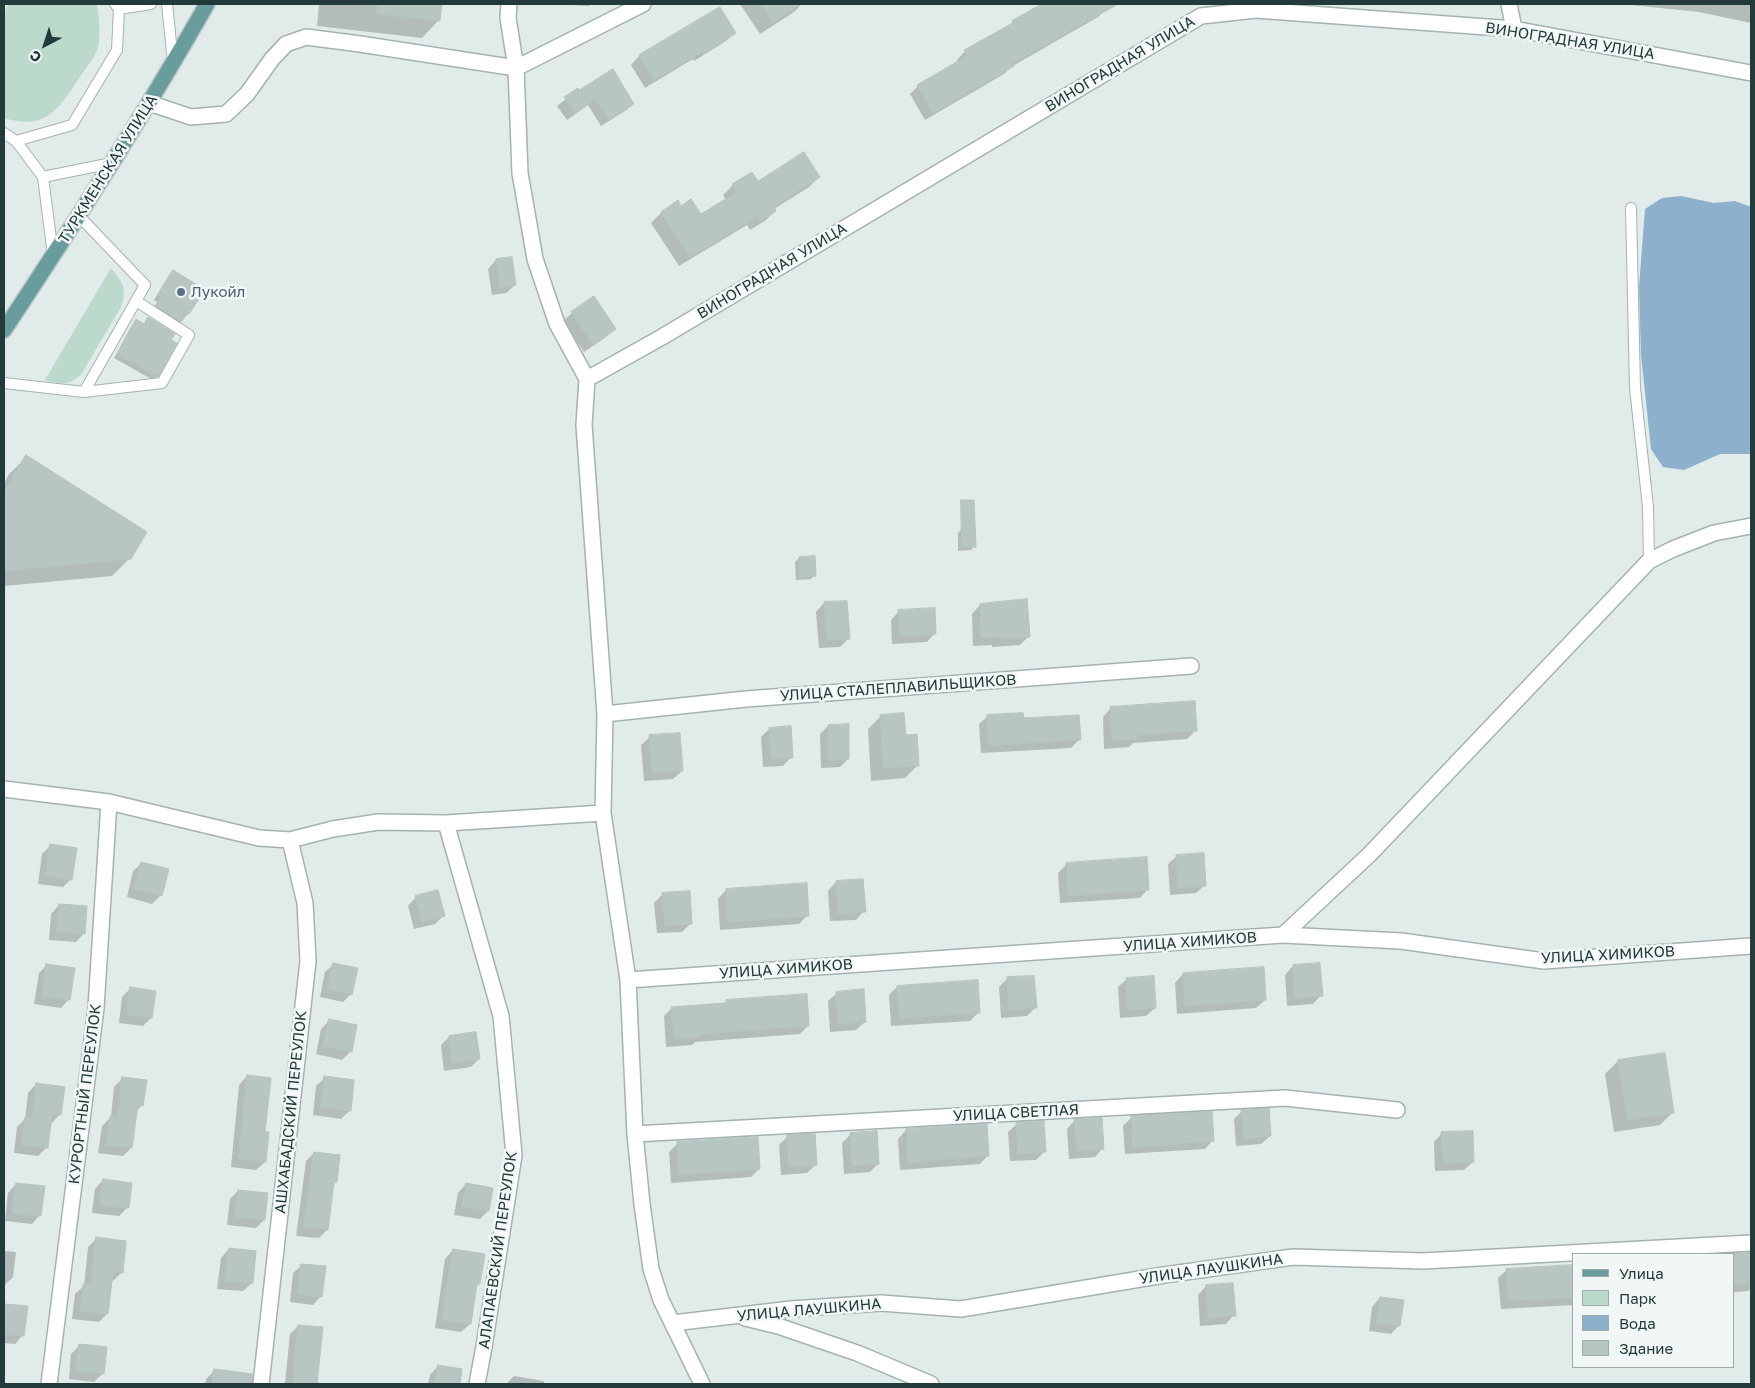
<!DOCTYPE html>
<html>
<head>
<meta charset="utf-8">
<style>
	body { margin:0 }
	#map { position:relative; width:1755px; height:1388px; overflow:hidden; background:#e1ebe9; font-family:"Golos Text",sans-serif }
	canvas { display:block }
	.frame { position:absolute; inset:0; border:5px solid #233a3a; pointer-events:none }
	.legend { position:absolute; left:1572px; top:1253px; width:162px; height:115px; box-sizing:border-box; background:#f1f7f6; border:1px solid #9fabab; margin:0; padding:6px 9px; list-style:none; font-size:15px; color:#233a3a }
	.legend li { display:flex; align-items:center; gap:10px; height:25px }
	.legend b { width:25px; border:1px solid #9fabab }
	.north { position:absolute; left:20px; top:20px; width:50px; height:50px; -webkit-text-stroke:4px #f1f7f6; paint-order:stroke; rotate:220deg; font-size:14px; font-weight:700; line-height:20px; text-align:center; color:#233a3a }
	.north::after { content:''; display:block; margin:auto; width:18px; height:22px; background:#233a3a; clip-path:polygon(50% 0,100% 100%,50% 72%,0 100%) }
</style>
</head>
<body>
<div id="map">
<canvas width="1755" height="1388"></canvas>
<div class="frame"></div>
<ul class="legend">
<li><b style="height:6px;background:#699c9d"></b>Улица</li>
<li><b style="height:14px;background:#bbdacc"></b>Парк</li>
<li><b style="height:14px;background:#8db1cc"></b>Вода</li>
<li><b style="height:14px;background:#b7c5c3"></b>Здание</li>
</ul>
<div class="north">С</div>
</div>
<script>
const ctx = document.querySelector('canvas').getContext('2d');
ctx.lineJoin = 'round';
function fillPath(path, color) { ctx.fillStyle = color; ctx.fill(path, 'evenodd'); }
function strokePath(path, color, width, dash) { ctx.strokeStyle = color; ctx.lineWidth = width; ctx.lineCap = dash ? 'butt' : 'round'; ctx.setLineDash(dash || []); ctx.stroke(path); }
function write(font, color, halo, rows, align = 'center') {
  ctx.font = font + ' "Golos Text",sans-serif'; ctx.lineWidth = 5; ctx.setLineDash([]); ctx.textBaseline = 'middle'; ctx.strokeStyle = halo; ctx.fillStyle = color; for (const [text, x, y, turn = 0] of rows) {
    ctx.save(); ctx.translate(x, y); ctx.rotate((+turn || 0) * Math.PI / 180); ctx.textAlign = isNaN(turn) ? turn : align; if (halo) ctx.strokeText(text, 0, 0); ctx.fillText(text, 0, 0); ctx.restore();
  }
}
const green = new Path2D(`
	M9 4H97C99 19 101 32 98 47 96 57 85 68 80 77 58 109 47 131 4 118V12Z
	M111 268C122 282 128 289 121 307L81 375C67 386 62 384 45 380Z`);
const water = new Path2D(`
	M1681 196 1714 203 1735 201 1751 207V454H1720L1684 470 1663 467 1651 449 1641 355 1639 287 1645 209 1662 198Z`);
const shadow = new Path2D(`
	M319 4H441L439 20 422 38 317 26Z
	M570 4H592L589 6 570 5Z
	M740 4H802L794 12 760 34Z
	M1044 4H1117L1106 9 1098 17 1011 67 1004 74 925 120 910 94 918 86 958 63 957 60 965 51Z
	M1621 4H1751V23L1699 12Z
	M719 9 735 33 726 41 694 61 693 59 645 88 631 65 639 56Z
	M578 90 633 104 625 111 601 126 588 105 567 120 557 106Z
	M819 177 809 187 774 209 775 211 765 221 750 230 747 225 679 266 651 223 661 213 678 202 681 207 700 216 726 200 723 195 733 185Z
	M496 260 515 285 506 293 492 295 488 269Z
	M173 272 188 314 176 326 152 311 157 302 154 300 168 277Z
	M572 313 614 329 606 337 584 352 563 321Z
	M136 321 143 325 145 323 157 376 153 380 114 358 132 325Z
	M27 457 130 558 112 576 4 586V484L9 474Z
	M962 529 974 546 971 550 958 551V533Z
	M799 558 815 575 811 579 796 580 795 562Z
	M824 603 849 638 840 647 819 648 816 612Z
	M980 605 1028 637 1020 645 992 647V645L973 646 972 614Z
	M899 611 935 633 927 642 892 644 891 620Z
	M1111 708 1196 730 1187 739 1133 743 1129 747 1104 749 1103 717Z
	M881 716 918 765 905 778 871 781 868 729Z
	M988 716 1022 719 1080 739 1071 748 981 753 979 724Z
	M828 726 848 759 840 767 821 768 820 734Z
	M769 729 791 757 783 766 763 767 761 737Z
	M650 737 682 771 673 779 644 781 641 745Z
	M50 846 71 879 63 887 38 884 42 854Z
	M1177 856 1205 885 1196 893 1170 895 1168 864Z
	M142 863 161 895 152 904 127 897 133 871Z
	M1067 864 1148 889 1140 898 1060 903 1058 873Z
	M836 882 864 911 856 920 830 921 828 891Z
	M726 890 808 915 799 924 720 930 718 899Z
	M663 894 691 923 682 932 657 933 654 903Z
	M416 897 444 915 435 924 414 929 408 906Z
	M59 905 84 933 76 942 49 940 51 914Z
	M334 964 351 994 343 1002 320 997 325 972Z
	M47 965 69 999 61 1008 34 1004 39 973Z
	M1293 966 1321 995 1313 1004 1287 1006 1285 975Z
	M1183 974 1265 1000 1256 1008 1177 1014 1175 983Z
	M1007 979 1035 1008 1027 1016 1001 1018 999 987Z
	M1127 979 1155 1008 1146 1016 1120 1018 1118 987Z
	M897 987 979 1012 970 1021 891 1026 889 995Z
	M131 988 151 1018 143 1026 119 1023 122 997Z
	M837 993 865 1022 856 1030 830 1032 828 1001Z
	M727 1001 808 1026 800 1034 695 1042 692 1045 666 1047 664 1016 672 1008 723 1004Z
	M329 1021 351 1051 342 1060 316 1054 321 1029Z
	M449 1037 479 1059 471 1067 444 1071 441 1045Z
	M1664 1054 1673 1112 1660 1125 1614 1132 1605 1074 1618 1061Z
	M247 1076 264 1133 265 1162 256 1170 231 1167 239 1085Z
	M325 1078 350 1110 341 1119 313 1115 316 1086Z
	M122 1079 142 1105 136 1112 131 1148 123 1156 98 1153 102 1126 111 1117 114 1087Z
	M36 1084 60 1114 52 1123 49 1122 46 1148 38 1156 14 1153 17 1127 25 1119 28 1093Z
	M1242 1111 1270 1136 1261 1144 1236 1146 1234 1119Z
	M1132 1117 1213 1140 1205 1149 1125 1154 1123 1126Z
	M1075 1120 1103 1148 1095 1157 1069 1159 1067 1129Z
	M1017 1124 1045 1151 1036 1160 1010 1161 1008 1132Z
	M906 1130 988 1155 980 1164 900 1170 898 1139Z
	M876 1133 878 1164 870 1172 844 1174 842 1143 850 1135Z
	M1442 1133 1473 1162 1464 1170 1435 1171 1434 1142Z
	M788 1136 816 1164 807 1173 781 1175 779 1145Z
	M678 1143 759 1169 751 1177 671 1183 669 1152Z
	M314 1153 336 1182 332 1186 327 1230 319 1238 296 1236 306 1161Z
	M103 1180 127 1208 119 1216 92 1213 95 1189Z
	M16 1184 40 1215 32 1224 5 1221 8 1193Z
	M466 1184 488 1211 480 1219 454 1215 458 1193Z
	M238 1191 264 1220 256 1228 227 1225 230 1199Z
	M97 1238 122 1272 113 1281 111 1280 107 1314 99 1322 72 1319 75 1294 84 1286 88 1247Z
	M229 1249 252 1283 243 1291 217 1289 221 1258Z
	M453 1250 479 1283 476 1286 470 1324 461 1332 435 1328 445 1259Z
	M4 1251 16 1252 13 1277 4 1286Z
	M1751 1253V1288L1748 1291 1734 1292V1254Z
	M302 1265 321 1296 313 1305 290 1302 293 1273Z
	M1574 1266V1305L1501 1309 1498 1278 1507 1270Z
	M1206 1286 1234 1315 1226 1324 1200 1326 1198 1295Z
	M1380 1298 1399 1325 1391 1334 1369 1331 1372 1307Z
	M5 1305 23 1335 15 1344 5 1343 4 1357Z
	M298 1326 316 1382 320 1383V1384H285L290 1334Z
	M80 1345 102 1374 94 1382 69 1379 71 1354Z
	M438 1366 461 1370 458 1384H428L430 1375Z
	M214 1371 243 1374 242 1384H205L206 1379Z
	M514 1376 544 1381V1384H506Z`);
const building = new Path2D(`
	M378 4H442L440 21 377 14Z
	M761 4H801L773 22Z
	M1042 4H1118L1013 63 1014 66 933 113 917 85 967 56 964 50 1013 23 1012 21Z
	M720 7 736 33 703 54 702 52 654 80 639 55Z
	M613 69 634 104 609 120 596 99 575 113 564 97 578 88 579 90Z
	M804 152 820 177 774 206 776 211 760 221 758 216 690 257 661 212 678 200 681 206 691 199 701 214 737 192 732 184 752 172 758 181Z
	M512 257 516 285 500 288 496 259Z
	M173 270 205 290 189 314 187 313 181 322 156 305 161 297 158 295Z
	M594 296 616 329 593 345 571 312Z
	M148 317 175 334 171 340 177 343 158 377 117 354 136 319 144 324Z
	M26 455 147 532 131 559 4 571V492Z
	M961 500H974L976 547H962Z
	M815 556 816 576 800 577 799 557Z
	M1027 599 1030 637 1000 639V637L981 638 980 604Z
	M847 601 850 639 827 640 824 602Z
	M935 608 936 634 900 636 898 610Z
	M1195 701 1197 731 1138 735 1139 739 1112 741 1110 707Z
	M904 713 906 735 917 734 919 766 883 768 880 715Z
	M1023 713 1024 718 1079 715 1081 740 989 745 987 715Z
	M849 724V759L828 760V725Z
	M791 726 793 758 771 759 769 728Z
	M680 733 683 771 652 773 649 735Z
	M50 844 77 848 72 880 46 876Z
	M1204 853 1206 886 1178 888 1176 855Z
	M1147 857 1149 890 1068 896 1066 863Z
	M141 862 169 869 162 896 134 889Z
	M863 879 866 912 838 914 836 881Z
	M807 883 809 916 728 922 726 889Z
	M438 890 445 916 422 922 415 896Z
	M690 891 692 924 665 926 662 893Z
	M59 904 87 906 85 934 57 932Z
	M333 963 358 968 352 995 328 989Z
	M1320 963 1323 996 1295 998 1293 965Z
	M46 964 75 968 70 1000 42 996Z
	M1264 967 1266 1000 1185 1006 1183 973Z
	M1034 976 1037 1008 1009 1010 1007 977Z
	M1154 976 1156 1008 1128 1010 1126 978Z
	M978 980 980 1013 899 1018 897 986Z
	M130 987 156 991 152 1018 127 1015Z
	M864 989 866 1022 838 1024 836 992Z
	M807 994 809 1026 701 1034V1037L674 1039 671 1007 726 1003V1000Z
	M329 1019 357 1025 352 1052 323 1046Z
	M476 1032 480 1059 452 1063 449 1036Z
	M1665 1053 1674 1113 1627 1120 1618 1060Z
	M247 1075 271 1078 265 1132H269L266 1162 239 1159Z
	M324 1076 354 1080 351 1111 321 1107Z
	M122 1077 147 1080 143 1106 138 1105 132 1148 106 1145 110 1116 117 1117Z
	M36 1083 65 1087 61 1115 52 1114 48 1148 22 1145 25 1117 32 1118Z
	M1269 1108 1271 1136 1244 1138 1241 1110Z
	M1212 1111 1214 1141 1133 1147 1131 1116Z
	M1102 1118 1104 1149 1077 1151 1074 1119Z
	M1044 1121 1046 1152 1018 1154 1016 1122Z
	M987 1124 989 1156 908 1162 906 1129Z
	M877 1131 879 1164 852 1166 850 1133Z
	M1473 1131 1474 1162 1443 1163 1441 1132Z
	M815 1133 817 1165 789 1167 787 1135Z
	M758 1137 760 1169 679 1175 677 1142Z
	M314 1152 340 1155 337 1182H334L328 1230 304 1227Z
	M103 1179 132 1183 129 1208 100 1205Z
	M16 1183 45 1186 41 1216 12 1213Z
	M466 1183 493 1188 489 1211 462 1207Z
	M238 1190 268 1193 265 1220 235 1217Z
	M96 1237 126 1241 123 1273 113 1272 108 1314 80 1311 83 1284 91 1285Z
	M229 1248 256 1251 253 1283 225 1281Z
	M453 1249 485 1254 480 1284H477L471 1324 442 1320Z
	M1751 1252V1284L1734 1285V1253Z
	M301 1264 326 1266 322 1297 298 1294Z
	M1574 1265V1297L1509 1301 1506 1269Z
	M1233 1283 1236 1316 1208 1318 1206 1285Z
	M1380 1297 1404 1300 1400 1326 1377 1323Z
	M4 1304 28 1306 24 1336 4 1334Z
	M298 1325 323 1327 317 1384H293Z
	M79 1344 107 1347 104 1374 76 1371Z
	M438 1365 462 1369 460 1384H435Z
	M214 1369 253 1374 252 1384H212Z`);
const service = new Path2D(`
	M167 4 173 62
	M119 9 151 4
	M4 133 16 141 72 125 117 50 119 9 115 4
	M16 141 43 177 53 255
	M43 177 112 163
	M1631 208 1635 388 1648 507 1649 561
	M4 383 84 392 145 285 79 216
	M84 392 162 383 189 335 136 301`);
const minor = new Path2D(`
	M509 4 508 18 516 68 520 173 535 259 557 324 587 379 584 425 605 714 603 813 628 980 635 1134 642 1204 651 1269 661 1300 702 1384
	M1509 4 1514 29
	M149 103 191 117 226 114 247 94 272 59 286 44 306 37 360 44 516 68 643 4
	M587 379 662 337 1201 16 1256 10 1514 29 1751 73
	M605 714 746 699 1191 666
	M4 789 109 802 259 838 290 840 333 829 378 822 446 823 603 813
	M446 823 501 1016 514 1155 484 1347 477 1384
	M1283 935 1370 854 1649 561 1673 549 1714 533 1751 526
	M628 980 1283 935 1401 941 1544 961 1751 946
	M635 1134 1285 1098 1397 1110
	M745 1318 778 1326 857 1353 931 1384
	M673 1323 791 1309 881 1303 961 1309 1164 1275 1293 1257 1423 1261 1751 1243
	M49 1384 96 1008 109 802
	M261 1384 308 961 305 903 290 840`);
const primary = new Path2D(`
	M4 330C75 223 144 115 207 4`);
const markers = [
	[181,292,5,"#5c6f8a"]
];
const streetNames = [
	["ВИНОГРАДНАЯ УЛИЦА",1570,41,9],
	["ВИНОГРАДНАЯ УЛИЦА",1120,64,-31],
	["ТУРКМЕНСКАЯ УЛИЦА",108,169,-58],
	["ВИНОГРАДНАЯ УЛИЦА",772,271,-31],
	["УЛИЦА СТАЛЕПЛАВИЛЬЩИКОВ",898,688,-4],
	["УЛИЦА ХИМИКОВ",1190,942,-4],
	["УЛИЦА ХИМИКОВ",1608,955,-3],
	["УЛИЦА ХИМИКОВ",786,969,-4],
	["КУРОРТНЫЙ ПЕРЕУЛОК",85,1094,-83],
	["АШХАБАДСКИЙ ПЕРЕУЛОК",291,1112,-84],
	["УЛИЦА СВЕТЛАЯ",1016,1113,-3],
	["АЛАПАЕВСКИЙ ПЕРЕУЛОК",498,1250,-82],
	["УЛИЦА ЛАУШКИНА",1211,1269,-8],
	["УЛИЦА ЛАУШКИНА",809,1310,-5]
];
const serviceNames = [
	["Лукойл",191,292]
];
fillPath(green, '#bbdacc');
fillPath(water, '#8db1cc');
fillPath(shadow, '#0003');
fillPath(building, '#b7c5c3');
strokePath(building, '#b4c4c1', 1);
strokePath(service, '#a4b2b1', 12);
strokePath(minor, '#a4b2b1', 18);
strokePath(primary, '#c1c8c8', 18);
strokePath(service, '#fff', 10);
strokePath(minor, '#fff', 15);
strokePath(primary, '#699c9d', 15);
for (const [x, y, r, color] of markers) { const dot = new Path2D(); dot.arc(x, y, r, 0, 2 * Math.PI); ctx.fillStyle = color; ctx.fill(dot); strokePath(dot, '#f1f7f6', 2); }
write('15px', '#233a3a', '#f1f7f6', streetNames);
write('15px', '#4e5e75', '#f1f7f6', serviceNames, 'left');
</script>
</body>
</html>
